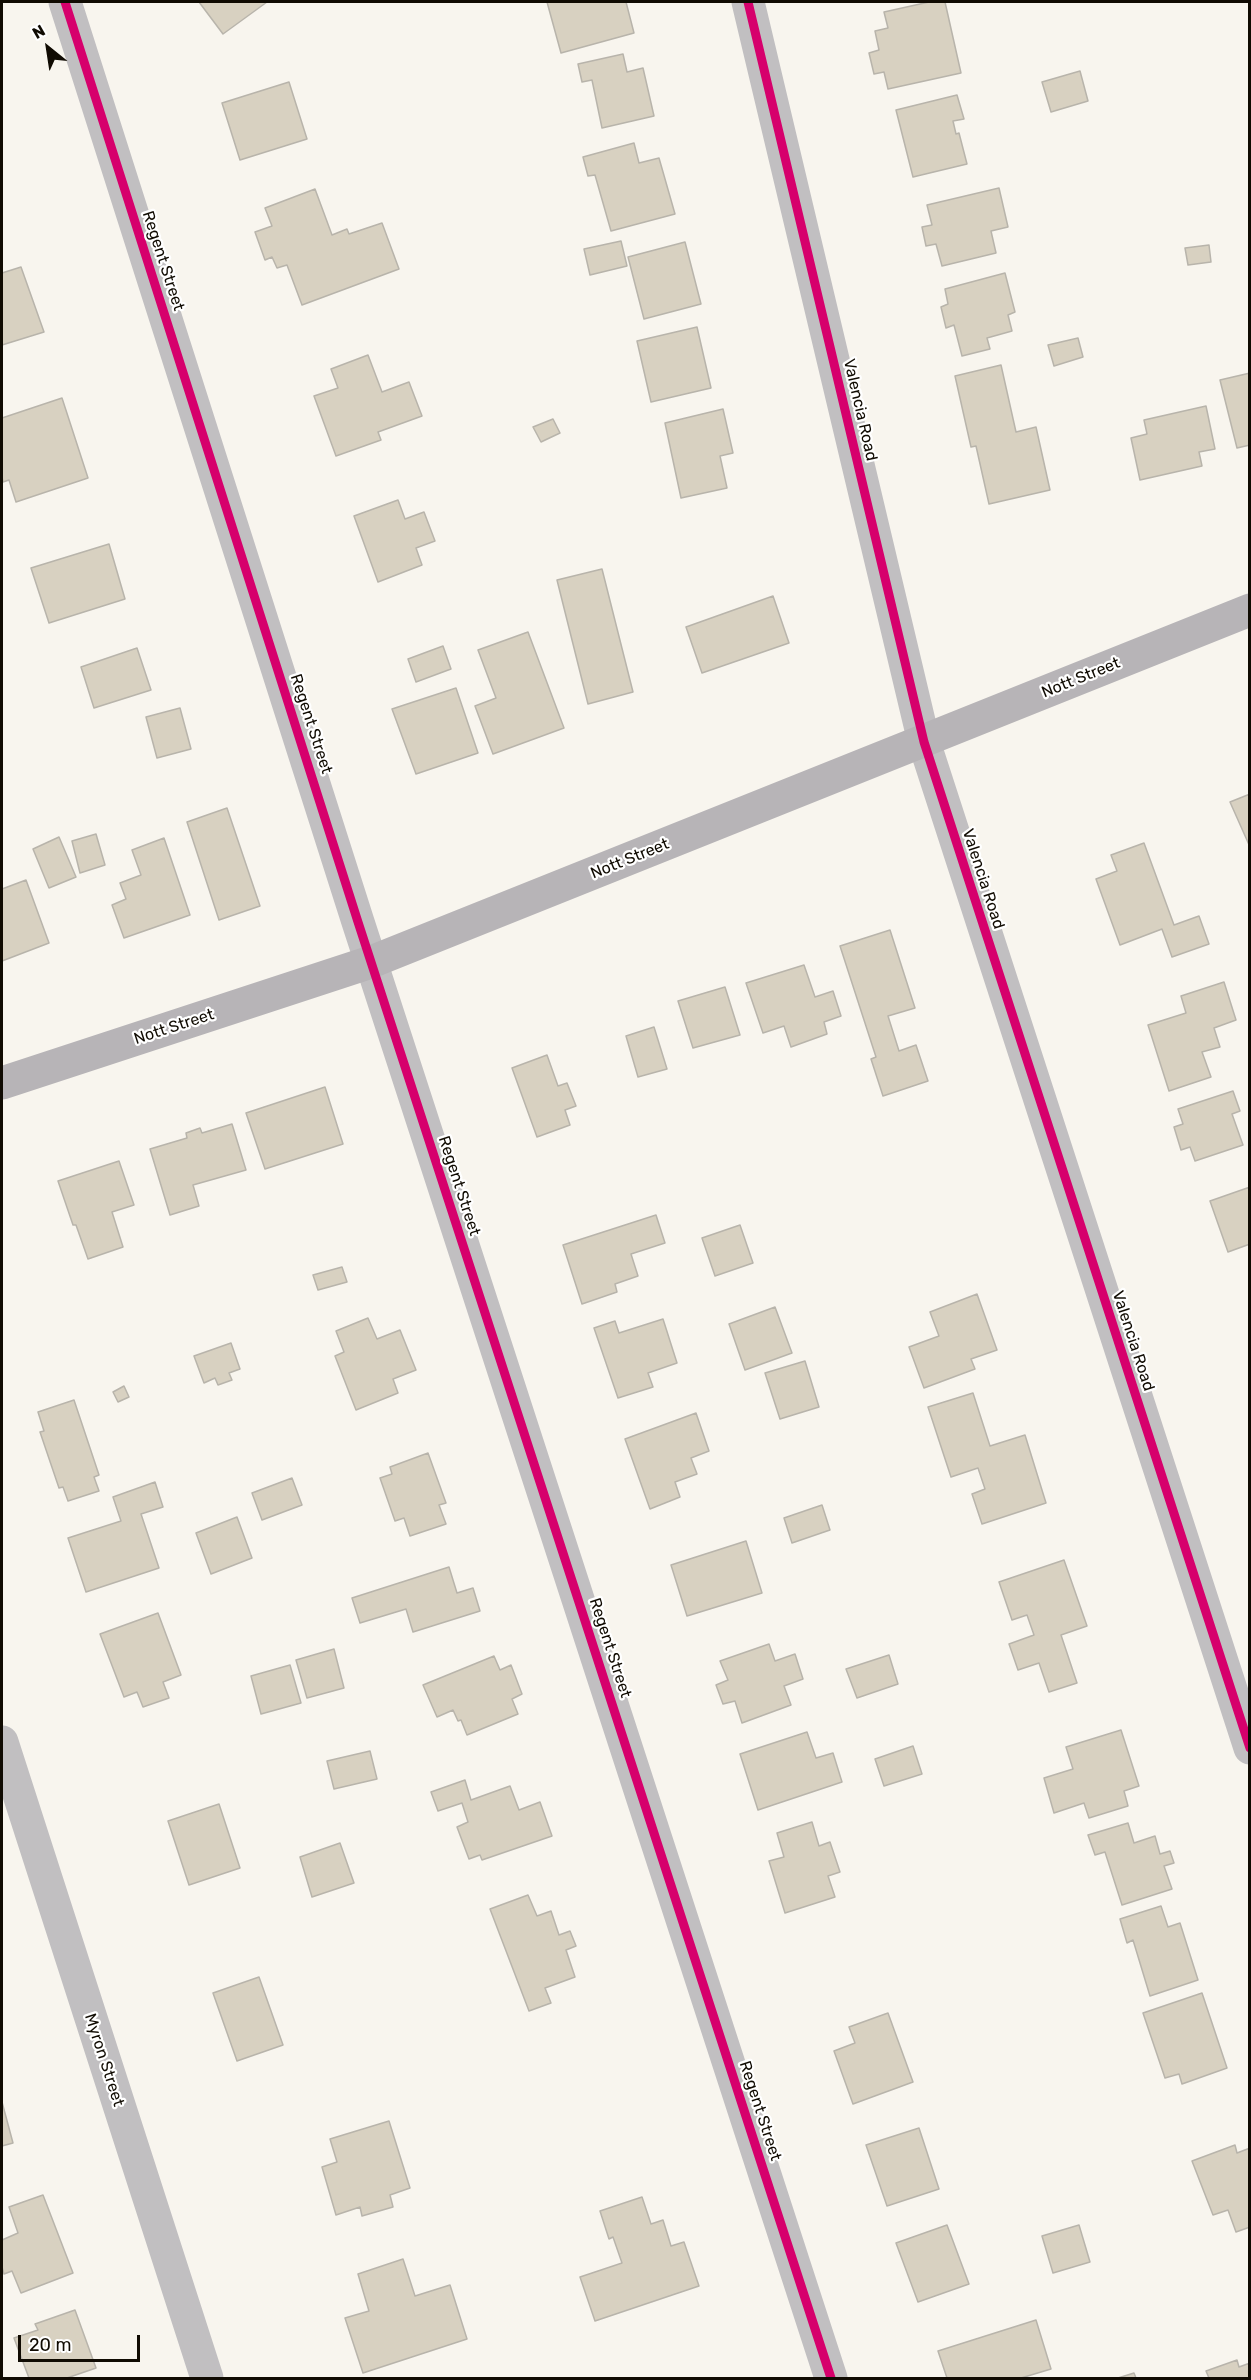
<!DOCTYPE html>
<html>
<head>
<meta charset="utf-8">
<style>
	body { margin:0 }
	#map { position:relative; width:1251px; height:2380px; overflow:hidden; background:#f8f5ee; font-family:Rubik,sans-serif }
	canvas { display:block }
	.frame { position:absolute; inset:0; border:3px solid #100b02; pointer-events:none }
	.north { position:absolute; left:18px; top:18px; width:60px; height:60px; -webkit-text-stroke:4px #fff; paint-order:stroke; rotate:330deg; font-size:16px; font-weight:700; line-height:24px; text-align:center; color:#100b02 }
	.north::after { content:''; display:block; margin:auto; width:21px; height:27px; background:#100b02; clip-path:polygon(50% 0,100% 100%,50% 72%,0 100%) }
	.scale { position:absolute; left:18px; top:2335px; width:122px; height:27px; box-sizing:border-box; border:3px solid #100b02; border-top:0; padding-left:8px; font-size:18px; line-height:21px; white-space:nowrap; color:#100b02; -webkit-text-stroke:4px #fff; paint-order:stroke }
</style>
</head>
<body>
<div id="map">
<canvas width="1251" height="2380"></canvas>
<div class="frame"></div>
<div class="north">N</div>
<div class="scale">20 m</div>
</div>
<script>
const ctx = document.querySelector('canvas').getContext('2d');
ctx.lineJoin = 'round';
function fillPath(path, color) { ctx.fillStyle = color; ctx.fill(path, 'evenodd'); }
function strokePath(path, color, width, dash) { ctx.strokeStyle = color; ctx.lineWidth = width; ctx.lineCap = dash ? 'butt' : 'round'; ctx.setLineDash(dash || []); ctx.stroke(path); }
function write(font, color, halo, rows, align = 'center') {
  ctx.font = font + ' Rubik,sans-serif'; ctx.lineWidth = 4.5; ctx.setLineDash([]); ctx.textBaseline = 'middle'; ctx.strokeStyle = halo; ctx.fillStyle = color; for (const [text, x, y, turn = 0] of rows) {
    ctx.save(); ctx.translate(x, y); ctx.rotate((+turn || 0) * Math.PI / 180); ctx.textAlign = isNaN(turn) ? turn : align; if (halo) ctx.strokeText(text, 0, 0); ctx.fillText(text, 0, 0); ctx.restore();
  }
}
const building = new Path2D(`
	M199 2H267L223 34Z
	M547 2H626L634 33 561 53Z
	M929 2H945L961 73 888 89 884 72 874 74 869 53 879 50 875 31 888 28 884 12Z
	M623 54 627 72 643 68 654 116 602 128 592 80 582 82 578 64Z
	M1080 71 1088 101 1051 112 1042 82Z
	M289 82 307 139 240 160 222 103Z
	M957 95 964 119 953 121 956 134 959 133 967 164 913 177 896 110Z
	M634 143 639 163 659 158 675 214 611 231 595 175 588 176 583 157Z
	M999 188 1008 227 991 231 996 253 942 266 936 244 926 246 922 227 932 225 927 205Z
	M315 189 332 235 347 229 349 234 382 223 399 269 302 305 287 265 277 268 272 257 265 260 255 232 272 226 265 208Z
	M621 241 627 266 590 275 584 249Z
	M685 242 701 304 644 319 628 257Z
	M1209 245 1211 262 1188 265 1185 248Z
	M21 267 44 332 2 345V273Z
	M1005 273 1015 312 1008 315 1012 331 987 338 990 349 962 356 954 325 946 328 941 307 948 304 945 289Z
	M697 327 711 388 651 402 637 341Z
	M1078 338 1083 357 1054 366 1048 345Z
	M368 355 382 392 409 382 422 416 378 432 381 440 336 456 314 396 338 388 331 369Z
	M1001 365 1016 432 1036 427 1050 490 989 504 976 446 971 447 955 376Z
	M1250 373V445L1237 448 1220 380Z
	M62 398 88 478 16 502 9 480 3 482 2 477V418Z
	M1206 406 1215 449 1199 452 1202 466 1140 480 1131 438 1147 434 1144 420Z
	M723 409 733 453 720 456 727 488 681 498 665 423Z
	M553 419 560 433 541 442 533 427Z
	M398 500 405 519 424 512 435 541 416 548 422 565 378 582 354 516Z
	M109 544 125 599 49 623 31 568Z
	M602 569 633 692 588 704 557 580Z
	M773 596 789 643 702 673 686 627Z
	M528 632 564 728 493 754 475 706 496 698 478 650Z
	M443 646 451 669 416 682 408 659Z
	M137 648 151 690 94 708 81 667Z
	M456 688 478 753 416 774 392 709Z
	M180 708 191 749 157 758 146 717Z
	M1250 794V847L1230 802Z
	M227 808 260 906 219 920 187 822Z
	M96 834 105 865 80 873 72 841Z
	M59 837 76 877 49 888 33 849Z
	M164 838 190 915 124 938 112 905 126 899 120 883 141 875 132 850Z
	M1144 843 1174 925 1199 916 1209 944 1172 957 1162 929 1120 945 1096 879 1117 871 1111 855Z
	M26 880 49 943 2 961V889Z
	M890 930 915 1008 888 1016 899 1051 916 1045 928 1081 883 1096 871 1059 876 1057 840 946Z
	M804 965 815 997 833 991 841 1016 824 1022 827 1034 791 1047 784 1026 763 1033 746 983Z
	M1224 982 1236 1020 1214 1028 1220 1047 1202 1052 1211 1077 1169 1091 1148 1025 1186 1013 1181 996Z
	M725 987 740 1035 693 1048 678 1001Z
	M654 1027 667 1069 638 1077 626 1036Z
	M547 1055 558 1086 567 1083 576 1106 565 1110 570 1125 537 1137 512 1068Z
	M325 1087 343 1144 265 1169 246 1113Z
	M1233 1091 1240 1111 1232 1114 1243 1145 1195 1161 1190 1147 1181 1150 1174 1127 1183 1124 1178 1109Z
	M232 1124 246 1170 193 1185 199 1206 170 1215 150 1149 187 1138 186 1133 200 1128 202 1133Z
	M119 1161 134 1205 112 1212 123 1247 88 1259 76 1225H73L58 1181Z
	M1250 1187V1244L1228 1252 1210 1201Z
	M656 1215 665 1243 631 1254 638 1276 615 1284 617 1292 582 1304 563 1245Z
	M740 1225 753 1263 715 1276 702 1238Z
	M342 1267 347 1282 318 1290 313 1275Z
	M977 1294 997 1350 971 1359 975 1369 924 1388 909 1347 939 1336 930 1312Z
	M775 1307 792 1353 745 1370 729 1324Z
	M368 1318 377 1339 400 1330 416 1370 393 1379 398 1393 356 1410 335 1356 344 1352 336 1331Z
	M663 1319 677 1363 648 1373 653 1387 618 1398 594 1328 615 1321 619 1333Z
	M231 1343 240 1369 229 1373 232 1380 218 1385 215 1378 204 1383 194 1356Z
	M805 1361 819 1407 780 1419 765 1373Z
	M124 1386 129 1397 118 1402 113 1392Z
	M973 1393 990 1446 1025 1435 1046 1503 982 1524 972 1494 985 1489 978 1468 951 1477 928 1407Z
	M74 1400 99 1475 94 1477 99 1491 68 1501 63 1487 59 1488 40 1432 44 1431 38 1412Z
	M696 1413 709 1451 691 1458 697 1474 675 1482 680 1497 650 1509 625 1439Z
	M428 1453 446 1503 439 1505 446 1524 410 1536 404 1518 395 1521 380 1478 392 1474 390 1467Z
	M292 1478 302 1505 262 1520 252 1493Z
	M155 1482 163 1507 141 1514 159 1568 86 1592 68 1538 121 1521 113 1497Z
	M822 1505 830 1530 792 1543 784 1518Z
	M237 1517 252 1558 211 1574 196 1533Z
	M746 1541 762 1593 687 1616 671 1565Z
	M1064 1560 1087 1626 1061 1635 1077 1683 1049 1692 1039 1663 1018 1670 1009 1644 1034 1635 1027 1615 1012 1620 999 1582Z
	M449 1567 457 1593 473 1588 480 1611 413 1632 406 1609 360 1623 352 1598Z
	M158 1613 181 1675 163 1682 169 1698 143 1707 137 1692 124 1697 100 1634Z
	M769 1644 775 1661 795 1654 803 1679 784 1686 791 1705 742 1723 735 1701 723 1704 716 1685 728 1680 720 1661Z
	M334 1649 344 1688 307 1698 296 1660Z
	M889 1655 898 1684 857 1698 846 1669Z
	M494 1656 500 1670 511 1665 522 1694 512 1699 518 1714 467 1735 461 1720 458 1721 453 1710 437 1717 423 1685Z
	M290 1665 301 1703 261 1714 251 1676Z
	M1121 1730 1139 1786 1124 1791 1128 1806 1089 1818 1084 1803 1054 1813 1044 1778 1073 1769 1066 1747Z
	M807 1732 816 1758 833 1753 842 1782 758 1810 740 1754Z
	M913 1746 922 1774 884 1786 875 1759Z
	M370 1751 377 1779 334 1789 327 1761Z
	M465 1780 471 1800 510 1786 519 1810 540 1802 552 1836 482 1860 480 1855 469 1859 457 1827 468 1822 462 1803 438 1811 431 1792Z
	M219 1804 240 1868 189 1885 168 1821Z
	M812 1822 819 1846 830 1842 840 1872 828 1876 835 1897 785 1913 769 1861 784 1857 777 1833Z
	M1128 1823 1134 1843 1155 1836 1160 1854 1170 1851 1174 1863 1164 1866 1172 1889 1122 1905 1105 1852 1095 1855 1088 1835Z
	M340 1843 354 1883 312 1897 300 1857Z
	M528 1895 537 1916 551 1911 559 1935 570 1931 576 1946 566 1950 575 1977 545 1988 551 2003 529 2011 490 1909Z
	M1161 1906 1168 1927 1180 1923 1198 1980 1150 1996 1133 1940 1127 1943 1120 1919Z
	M259 1977 283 2045 237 2061 213 1993Z
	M1202 1993 1227 2068 1182 2084 1179 2074 1165 2078 1143 2013Z
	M888 2013 913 2082 853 2104 834 2051 855 2043 849 2027Z
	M2 2102 13 2143 2 2146Z
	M389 2121 410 2188 390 2195 393 2207 362 2216 360 2207 336 2215 322 2167 337 2162 330 2139Z
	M919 2128 939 2189 887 2206 866 2145Z
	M1235 2145 1237 2153 1250 2148V2227L1236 2232 1228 2210 1213 2215 1192 2161Z
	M43 2195 73 2273 21 2293 12 2271 4 2274 2 2267V2240L18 2233 9 2207Z
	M642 2197 651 2224 663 2220 671 2246 684 2242 699 2286 595 2321 580 2277 622 2263 613 2237 609 2239 600 2211Z
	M947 2225 969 2284 918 2302 896 2243Z
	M1079 2225 1090 2262 1053 2273 1042 2236Z
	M403 2259 415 2296 450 2285 467 2339 363 2373 345 2318 369 2311 358 2274Z
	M75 2310 96 2368 67 2378H29L14 2338 38 2330 35 2324Z
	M1036 2320 1051 2369 1021 2378H947L938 2351Z
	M1237 2360 1239 2367 1250 2363V2378H1209L1206 2371Z
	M1134 2373 1136 2378H1118Z`);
const minor = new Path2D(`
	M65 2 358 922 831 2378
	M748 2 924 742 1250 1748
	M2 1742 207 2378`);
const secondary = new Path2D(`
	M2 1083 371 962 1250 610`);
const cycleway = new Path2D(`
	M65 2 358 922 831 2378
	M748 2 924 742 1250 1748`);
const streetNames = [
	["Regent Street",163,261,72],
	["Valencia Road",860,410,77],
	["Nott Street",1081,678,-22],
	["Regent Street",311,724,72],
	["Nott Street",630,859,-22],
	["Valencia Road",983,879,72],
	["Nott Street",174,1027,-18],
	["Regent Street",459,1186,72],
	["Valencia Road",1133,1341,72],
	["Regent Street",610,1648,72],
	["Myron Street",104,2060,72],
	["Regent Street",760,2111,72]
];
fillPath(building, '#d8d1c1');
strokePath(building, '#b8b4ab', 1.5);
strokePath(minor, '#c1bfc1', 33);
strokePath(secondary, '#b7b4b7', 33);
strokePath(cycleway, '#d6006c', 9);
write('16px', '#100b02', '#fff', streetNames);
</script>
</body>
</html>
